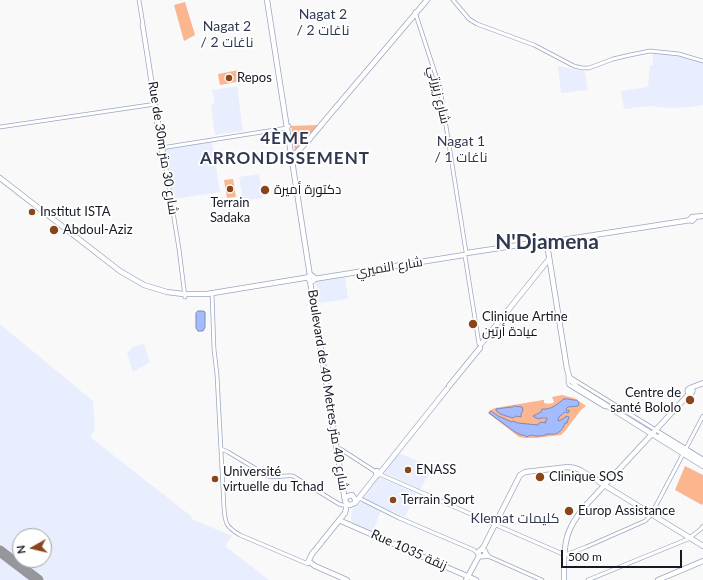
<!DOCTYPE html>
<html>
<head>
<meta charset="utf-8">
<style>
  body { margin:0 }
  #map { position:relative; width:703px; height:580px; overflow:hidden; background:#f9f9f9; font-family:Lato,sans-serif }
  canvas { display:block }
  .north { position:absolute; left:12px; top:528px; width:40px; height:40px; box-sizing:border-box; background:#fff; border:1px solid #a1a3a7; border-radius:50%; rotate:262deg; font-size:11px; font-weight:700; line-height:16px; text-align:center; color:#151923 }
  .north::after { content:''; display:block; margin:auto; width:14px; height:18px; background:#8a461a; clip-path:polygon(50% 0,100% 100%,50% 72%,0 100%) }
  .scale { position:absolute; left:561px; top:550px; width:121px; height:18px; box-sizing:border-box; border:2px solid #151923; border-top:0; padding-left:5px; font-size:12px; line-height:14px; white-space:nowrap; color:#151923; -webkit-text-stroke:3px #fff; paint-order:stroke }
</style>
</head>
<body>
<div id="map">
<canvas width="703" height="580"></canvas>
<div class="north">N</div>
<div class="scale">500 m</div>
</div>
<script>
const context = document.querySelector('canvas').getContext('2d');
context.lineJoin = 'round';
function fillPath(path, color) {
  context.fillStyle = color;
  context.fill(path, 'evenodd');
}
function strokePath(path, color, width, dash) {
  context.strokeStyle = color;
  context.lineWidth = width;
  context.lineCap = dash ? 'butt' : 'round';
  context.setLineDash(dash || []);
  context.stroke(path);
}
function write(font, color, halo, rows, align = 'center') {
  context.font = font + ' Lato,Cairo,sans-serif';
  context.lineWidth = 3.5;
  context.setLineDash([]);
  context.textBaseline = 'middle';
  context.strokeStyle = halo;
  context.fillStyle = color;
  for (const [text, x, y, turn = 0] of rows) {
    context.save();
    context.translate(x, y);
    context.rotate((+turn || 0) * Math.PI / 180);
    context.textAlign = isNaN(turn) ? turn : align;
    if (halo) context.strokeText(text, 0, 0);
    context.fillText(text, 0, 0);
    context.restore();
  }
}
const built = new Path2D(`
  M 652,52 L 683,56 L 703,63 L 703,105 L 690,107 L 671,108 L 648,106 L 624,109 L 621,91 L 648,87 L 650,65 L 653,65 L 653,61 Z
  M 558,66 L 585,72 L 588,90 L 561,93 Z
  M 237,86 L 243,131 L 215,135 L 211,104 L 215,103 L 212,90 Z
  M 212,140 L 220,192 L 174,199 L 166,149 Z
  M 259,174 L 263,198 L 243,201 L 239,177 Z
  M 345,276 L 348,299 L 319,303 L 316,281 Z
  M 0,324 L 93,401 L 95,430 L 90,437 L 191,516 L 192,519 L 232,536 L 225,546 L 269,580 L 0,580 ZM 20,536 L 44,536 L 44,560 L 20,560 Z
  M 144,344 L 150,362 L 133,372 L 127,353 L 133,347 Z
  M 398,453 L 433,467 L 420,489 L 383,472 Z
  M 378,477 L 416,493 L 405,517 L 363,498 Z
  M 364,502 L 367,503 L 381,511 L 372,533 L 355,525 L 351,521 L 351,515 L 353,509 L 357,504 Z`);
const green = new Path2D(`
  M 185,2 L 195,35 L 184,41 L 174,5 Z
  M 239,70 L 241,81 L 220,85 L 218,74 Z
  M 318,125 L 295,151 L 291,126 Z
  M 233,179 L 236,197 L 227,198 L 224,180 Z
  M 562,395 L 574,398 L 586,406 L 581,410 L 565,431 L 561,435 L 535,438 L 525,438 L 519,437 L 488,413 L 489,411 L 495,408 L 543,400 L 544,400 L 544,403 C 547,404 553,404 554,402 L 552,397 Z
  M 685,466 L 703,475 L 703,503 L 702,505 L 675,490 Z`);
const water = new Path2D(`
  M 198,311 L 203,311 L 205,312 L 205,327 L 203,331 L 198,331 L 196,328 L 196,313 Z
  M 564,399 C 569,398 573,401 577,400 L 579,403 L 578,406 L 568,407 L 566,409 L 567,411 L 569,410 L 569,412 L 568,413 L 565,412 L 559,417 L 558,420 L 558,421 L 561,420 L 567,416 L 569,417 L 567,423 L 565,423 C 564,427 560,433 555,434 C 553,434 550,434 548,434 C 545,435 542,436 539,436 C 534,437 532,433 527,437 L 524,435 L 521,435 L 515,432 L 489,413 L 491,411 L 498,416 L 512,422 L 513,421 L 518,423 L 538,425 L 539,423 L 541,422 L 546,423 L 545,421 L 547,420 L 547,418 L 541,418 L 539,419 L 534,417 L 533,416 L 541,412 L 542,409 C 552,410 557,404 564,399 Z
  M 515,406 L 522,407 L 523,410 L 521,414 L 521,417 L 516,416 L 513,418 C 507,416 499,415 496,410 L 496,409 L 511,407 L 512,407 Z`);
const runway = new Path2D(`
  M 0,551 L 38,580`);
const minor = new Path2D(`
  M 139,0 L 179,249 L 185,297
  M 453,0 L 469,19 L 477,24 L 534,45 L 574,66 L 582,68 L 589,68 L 613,59 L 630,55 L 650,51 L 679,54 L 703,61
  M 415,12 L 440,88 L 466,252
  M 142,24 L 152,89
  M 155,113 L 163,162
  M 0,127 L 156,104
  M 161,148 L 287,128 L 289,126
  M 465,256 L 479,344
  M 212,293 L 214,349 L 217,375 L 224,508 C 225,523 226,527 240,535 L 308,564
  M 605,407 L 569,385 L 568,382 L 568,376 L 703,459
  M 221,449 L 228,452 L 268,476 C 277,478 285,475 293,476 L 339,504 L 342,505 L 346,505
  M 337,449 L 340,449 L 342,450 L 376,472
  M 379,474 L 565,555 L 586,547 L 645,521 L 650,516 L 660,498 L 703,416
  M 359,498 L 399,518 L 474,550 L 478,554
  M 485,552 L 490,557
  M 484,556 L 490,557 L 542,580
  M 588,580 L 688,539 L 701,529 L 703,526`);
const major = new Path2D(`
  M 267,0 L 310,276
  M 291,158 L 307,142 L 332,112 L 427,0
  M 0,178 L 120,271 L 144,285 L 167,292 L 183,294 L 207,294 L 304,278 L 309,277 L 311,275 L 314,277 L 314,279 L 313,281 L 310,281 L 309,280 L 309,277
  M 692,217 L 694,219 L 692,221 L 690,219 Z
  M 693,217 L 703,216
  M 547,243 L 545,243 L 546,240 L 548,241 L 549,242 L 691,220
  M 547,244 L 567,369 L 570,379 L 577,387 L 703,466
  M 467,253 L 545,241
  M 314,279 L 464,255
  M 310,281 L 345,501 L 347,504 L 350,505 L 355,503 L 355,499 L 352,495 L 348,496 L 346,498
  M 481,344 L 549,259
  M 449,386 L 480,348
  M 690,388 L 703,383
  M687.5 391a2.5 2.5 0 1 1 5 0a2.5 2.5 0 1 1-5 0Z
  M 660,436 L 703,462
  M 377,471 L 380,473 L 378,475 L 376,473 Z
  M 380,473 L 447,389
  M 355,503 L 377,475
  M 341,521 L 476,580
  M478.5 553a3.5 3.5 0 1 1 7 0a3.5 3.5 0 1 1-7 0Z
  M 481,550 L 484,546 L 520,475 L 525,472 L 568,467 L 575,468 L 580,470 L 703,546
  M 308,562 L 312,554 L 345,513 L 346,509 L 346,502
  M 311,563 L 315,566 L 347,580
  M 466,580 L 479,556
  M 564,580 C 564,563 563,542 571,527 C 575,518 581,511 587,504 L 690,393
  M 658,580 L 703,561`);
const markers = [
  [229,78,4,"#8a461a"],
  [230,189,4,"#8a461a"],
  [265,190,5,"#8a461a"],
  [32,212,4,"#8a461a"],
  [54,230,5,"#8a461a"],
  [473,324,5,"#8a461a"],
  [690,400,5,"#8a461a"],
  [408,470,4,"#8a461a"],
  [540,477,5,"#8a461a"],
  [215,479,4,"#8a461a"],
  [393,500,4,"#8a461a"],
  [569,511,5,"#8a461a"]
];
const poiNames = [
  ["Repos",237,78],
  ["دكتورة أميرة",274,190],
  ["Terrain",230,203,"center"],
  ["Sadaka",230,218,"center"],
  ["Institut ISTA",40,212],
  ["Abdoul-Aziz",63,230],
  ["Clinique Artine",482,317],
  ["عيادة أرتين",482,332],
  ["Centre de",681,393,"right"],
  ["santé Bololo",681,408,"right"],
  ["ENASS",416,470],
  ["Université",223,472],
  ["virtuelle du Tchad",223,487],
  ["Clinique SOS",549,477],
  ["Terrain Sport",401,500],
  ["Europ Assistance",578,511]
];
const streetNames = [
  ["شارع زيزرتي",439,95,77],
  ["Rue de 30m شارع 30 متر",163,148,81],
  ["شارع النميري",389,267,-9],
  ["Boulevard de 40 Metres شارع 40 متر",328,390,81],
  ["Rue 1035 زنقة",409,550,24]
];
const neighbourhoodNames = [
  ["Nagat 2",323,14],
  ["/ ناغات 2",323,30],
  ["Nagat 2",227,26],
  ["/ ناغات 2",227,42],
  ["Nagat 1",461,141],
  ["/ ناغات 1",461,157],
  ["Klemat كليمات",515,518]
];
const districtNames = [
  ["4ÈME",285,139],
  ["ARRONDISSEMENT",285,159]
];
const townNames = [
  ["N'Djamena",547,242]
];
fillPath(built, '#e8eefd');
fillPath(green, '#fbb58f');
fillPath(water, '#a5bbff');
strokePath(water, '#7a8abd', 1);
strokePath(runway, '#95979c', 11);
strokePath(minor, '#9ca6c2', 4.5);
strokePath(major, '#9ca6c2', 6);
strokePath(minor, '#fff', 3);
strokePath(major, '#fff', 4.5);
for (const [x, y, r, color] of markers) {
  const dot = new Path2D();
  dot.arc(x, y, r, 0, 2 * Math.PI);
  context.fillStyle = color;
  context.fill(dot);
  strokePath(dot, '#fff', 1.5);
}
write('13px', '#151923', '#fff', poiNames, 'left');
write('13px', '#151923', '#fff', streetNames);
write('14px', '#313951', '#fff', neighbourhoodNames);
context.letterSpacing = '1px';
write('bold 17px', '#313951', '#fff', districtNames);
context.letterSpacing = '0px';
write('bold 21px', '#313951', '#fff', townNames);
</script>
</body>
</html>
